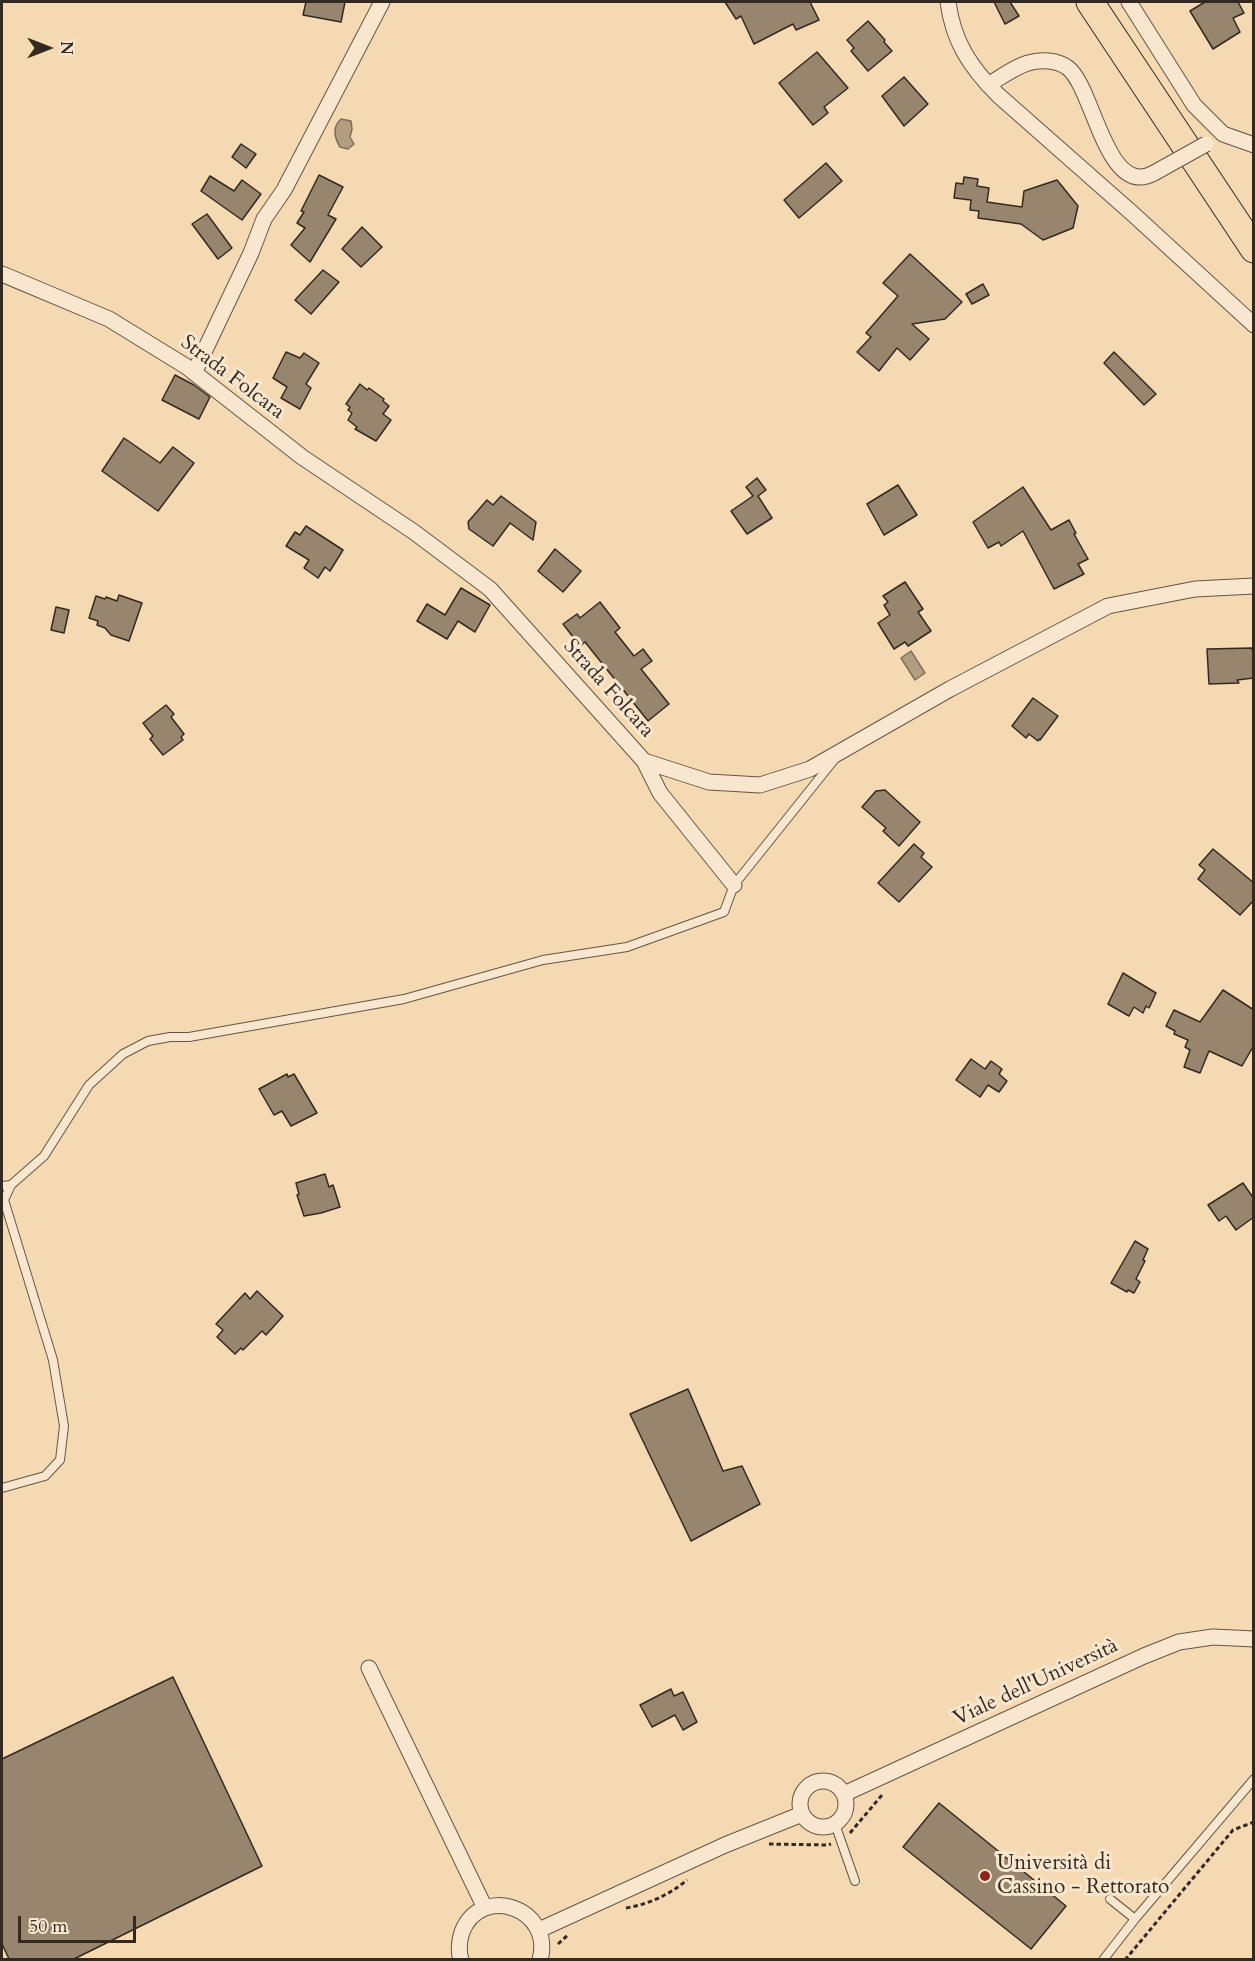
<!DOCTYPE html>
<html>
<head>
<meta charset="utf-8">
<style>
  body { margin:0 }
  #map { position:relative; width:1255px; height:1961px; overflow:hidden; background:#f5d9b3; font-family:Cardo,serif }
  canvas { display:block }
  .frame { position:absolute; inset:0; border:3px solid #332921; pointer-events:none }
  .north { position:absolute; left:18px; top:18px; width:60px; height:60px; -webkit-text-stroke:4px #f8e6ce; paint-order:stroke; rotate:90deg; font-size:16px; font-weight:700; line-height:24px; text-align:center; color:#332921 }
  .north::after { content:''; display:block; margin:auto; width:21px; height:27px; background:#332921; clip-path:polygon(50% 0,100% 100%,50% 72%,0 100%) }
  .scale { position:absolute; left:18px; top:1916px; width:118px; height:27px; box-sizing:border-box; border:3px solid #332921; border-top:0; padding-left:8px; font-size:18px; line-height:21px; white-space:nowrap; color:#332921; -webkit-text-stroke:4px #f8e6ce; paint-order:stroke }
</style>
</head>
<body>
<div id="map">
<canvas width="1255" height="1961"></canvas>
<div class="frame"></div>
<div class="north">N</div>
<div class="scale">50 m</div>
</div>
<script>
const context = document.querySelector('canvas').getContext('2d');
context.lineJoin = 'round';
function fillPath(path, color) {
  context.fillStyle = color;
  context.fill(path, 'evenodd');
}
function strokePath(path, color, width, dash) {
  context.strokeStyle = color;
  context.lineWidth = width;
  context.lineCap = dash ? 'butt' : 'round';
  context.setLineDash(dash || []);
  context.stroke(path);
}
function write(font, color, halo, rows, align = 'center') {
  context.font = font + ' Cardo,serif';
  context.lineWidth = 6;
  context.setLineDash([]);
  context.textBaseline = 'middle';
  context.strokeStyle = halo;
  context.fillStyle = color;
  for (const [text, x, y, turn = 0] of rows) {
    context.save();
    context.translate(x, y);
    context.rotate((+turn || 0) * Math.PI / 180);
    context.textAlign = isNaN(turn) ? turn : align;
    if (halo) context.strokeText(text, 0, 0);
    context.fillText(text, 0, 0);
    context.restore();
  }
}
const water = new Path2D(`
  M 341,119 L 351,121 L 352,129 L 350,137 L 354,144 L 348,149 L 340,147 C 334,137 332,127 341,119 Z
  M 911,651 L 925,673 L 915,680 L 901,658 Z`);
const building = new Path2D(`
  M 306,2 L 345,2 L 341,22 L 303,15 Z
  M 725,2 L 810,2 L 819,20 L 796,30 L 793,24 L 754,44 L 741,16 L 736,19 Z
  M 994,2 L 1010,2 L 1019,16 L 1005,24 Z
  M 1205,2 L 1238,2 L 1244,13 L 1233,18 L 1240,32 L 1213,49 L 1190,11 Z
  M 868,21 L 885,40 L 884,42 L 892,51 L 868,71 L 851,51 L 854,48 L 847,40 Z
  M 817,52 L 848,88 L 824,107 L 828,113 L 813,125 L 779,83 Z
  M 904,77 L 928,104 L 904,126 L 882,96 Z
  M 241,144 L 256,154 L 246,168 L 232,157 Z
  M 826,163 L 842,181 L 799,218 L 784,200 Z
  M 319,175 L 343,187 L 328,215 L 336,219 L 310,262 L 291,245 L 305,228 L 297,223 L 304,212 L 301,211 Z
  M 210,176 L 234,191 L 242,180 L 261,194 L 242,220 L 201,191 Z
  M 964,177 L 978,179 L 977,186 L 989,188 L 987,202 L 1022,207 L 1024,191 L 1057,180 L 1078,206 L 1073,228 L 1043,240 L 1021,224 L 978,218 L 979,211 L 970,210 L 971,200 L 954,198 L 956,183 L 963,184 Z
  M 207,214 L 232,248 L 218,259 L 192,224 Z
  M 362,227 L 382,247 L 361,267 L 342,249 Z
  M 910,254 L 962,302 L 945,319 L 912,324 L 929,339 L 910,360 L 897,348 L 879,371 L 857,352 L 871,337 L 866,333 L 898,296 L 883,283 Z
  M 323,270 L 339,282 L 311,314 L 295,300 Z
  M 983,284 L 989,295 L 972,304 L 966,294 Z
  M 286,352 L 300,358 L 304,353 L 319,363 L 306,384 L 311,388 L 300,409 L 281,398 L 287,387 L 273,378 Z
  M 1114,352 L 1156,394 L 1144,405 L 1104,363 Z
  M 175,375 L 194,385 L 210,397 L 199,419 L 162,400 Z
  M 360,384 L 367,390 L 369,388 L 384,399 L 383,401 L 389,406 L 383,414 L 391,420 L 376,441 L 355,429 L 357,427 L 348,420 L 352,413 L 348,410 L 350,407 L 346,404 Z
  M 124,438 L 160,463 L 173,447 L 194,463 L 158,511 L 102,471 Z
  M 757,478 L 766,490 L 758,496 L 772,518 L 747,534 L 731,511 L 753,496 L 746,487 Z
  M 898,485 L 917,515 L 884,535 L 867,504 Z
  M 1023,487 L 1051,530 L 1069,520 L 1076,533 L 1074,534 L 1088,559 L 1078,564 L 1084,574 L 1054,589 L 1023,531 L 1001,546 L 999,542 L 988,548 L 973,522 Z
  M 501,496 L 536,522 L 533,540 L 510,523 L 493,546 L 469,529 L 468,522 L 487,500 L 493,505 Z
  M 306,526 L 343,550 L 330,571 L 325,567 L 318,578 L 304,568 L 309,560 L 286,546 L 295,532 L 300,535 Z
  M 555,549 L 581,571 L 563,592 L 538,571 Z
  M 905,582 L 923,609 L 918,612 L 931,631 L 908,646 L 905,642 L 894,649 L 878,623 L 890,615 L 884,605 L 888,602 L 883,596 Z
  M 461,588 L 490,605 L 475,632 L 458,621 L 447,639 L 417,621 L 427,604 L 445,615 Z
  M 119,595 L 142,603 L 129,641 L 111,635 L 105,628 L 97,625 L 98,621 L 89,618 L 96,596 L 105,599 L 106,597 L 117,601 Z
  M 600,602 L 620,628 L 615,632 L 634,656 L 643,649 L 652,661 L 641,669 L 669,704 L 648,721 L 585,642 L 580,646 L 563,624 L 577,614 L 580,618 Z
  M 56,607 L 69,610 L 64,633 L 51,630 Z
  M 1252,648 L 1252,650 L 1254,650 L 1254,678 L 1237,680 L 1239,683 L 1209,684 L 1207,649 Z
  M 1033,698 L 1058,716 L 1040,740 L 1039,739 L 1038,741 L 1029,734 L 1026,738 L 1012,726 Z
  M 166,705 L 174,714 L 171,717 L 184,734 L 181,737 L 183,740 L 163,755 L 150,739 L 153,736 L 143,723 Z
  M 885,790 L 920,822 L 899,846 L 883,831 L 886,828 L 862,807 L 876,791 Z
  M 914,844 L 924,853 L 921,857 L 932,867 L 899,902 L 878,883 Z
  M 1213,849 L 1254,883 L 1254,900 L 1240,915 L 1198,879 L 1205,870 L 1199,865 Z
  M 1123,973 L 1156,993 L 1149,1008 L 1146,1006 L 1143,1013 L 1134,1007 L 1129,1016 L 1108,1004 Z
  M 1223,990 L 1254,1010 L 1254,1045 L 1242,1066 L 1209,1051 L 1200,1073 L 1184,1067 L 1190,1050 L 1185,1047 L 1188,1040 L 1174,1034 L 1175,1031 L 1166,1026 L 1174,1010 L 1200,1022 Z
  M 971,1059 L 985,1069 L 991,1061 L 1002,1069 L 999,1074 L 1007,1081 L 999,1092 L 988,1085 L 980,1097 L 956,1080 Z
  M 287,1074 L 288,1077 L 294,1074 L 317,1113 L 291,1126 L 282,1111 L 274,1115 L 259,1089 Z
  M 325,1174 L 329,1187 L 333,1185 L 340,1207 L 321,1213 L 304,1216 L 297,1195 L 299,1194 L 296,1183 Z
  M 1243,1183 L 1254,1199 L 1254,1217 L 1236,1230 L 1226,1216 L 1219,1221 L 1208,1205 Z
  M 1135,1241 L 1148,1249 L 1143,1260 L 1145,1261 L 1136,1279 L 1140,1282 L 1134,1293 L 1128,1290 L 1127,1292 L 1111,1283 Z
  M 257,1291 L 283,1316 L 266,1335 L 262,1331 L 243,1350 L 241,1348 L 235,1354 L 217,1337 L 223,1330 L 216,1324 L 245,1293 L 250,1299 Z
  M 688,1389 L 723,1471 L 742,1466 L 760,1504 L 691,1541 L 630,1414 Z
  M 173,1677 L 262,1866 L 74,1959 L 9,1959 L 2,1944 L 2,1759 Z
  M 671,1689 L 674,1696 L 683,1692 L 697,1722 L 683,1730 L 675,1715 L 652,1727 L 640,1705 Z
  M 939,1803 L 1066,1906 L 1031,1949 L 903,1847 Z`);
const path = new Path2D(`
  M 850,1833 L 882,1795
  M 769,1844 L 828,1845 L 831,1844
  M 626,1908 C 649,1904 669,1895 687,1880
  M 558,1944 L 568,1935
  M 1125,1960 L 1233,1830 L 1254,1822`);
const lane = new Path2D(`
  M 2,1186 L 11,1185 L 44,1156 L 89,1085 L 123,1054 L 148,1041 L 170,1037 L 189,1037 L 404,999 L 543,960 L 627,947 L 724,912 L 734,885 L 834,760
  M 2,1488 L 45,1476 L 60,1460 L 64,1426 L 53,1360 L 4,1200 L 11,1185
  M 835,1824 L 855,1881
  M 1110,1899 L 1135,1919
  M 1103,1960 L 1135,1919 L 1254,1779`);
const street = new Path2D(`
  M 948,2 C 953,41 970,67 998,95 L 1133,214 L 1254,325
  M 1129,2 L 1194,105 L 1223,134 L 1254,145
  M 988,85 C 1000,78 1014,67 1028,63 C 1040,59 1058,60 1068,68 C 1094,88 1106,199 1154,173
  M 2,274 L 109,319 L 187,367 L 302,457 L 414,532 L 490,589 L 644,761 L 709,782 L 760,785 L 810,769 L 950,689 L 1108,606 L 1195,589 L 1254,586
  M 194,373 L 251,253 L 264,219 L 284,190 L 382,2
  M 644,761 L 660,793 L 734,885
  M 369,1668 L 485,1908
  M800 1804a23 23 0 1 1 46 0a23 23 0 1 1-46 0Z
  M 844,1794 L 1144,1656 L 1179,1642 L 1213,1637 L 1254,1639
  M 539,1930 L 725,1845 L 802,1814
  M 461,1960 C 458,1950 459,1941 462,1932 C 481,1883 554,1908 540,1960`);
const highway = new Path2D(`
  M 1090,2 L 1254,249`);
const streetBridge = new Path2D(`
  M 1154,173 L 1206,144`);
const markers = [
  [985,1876,6,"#8f2418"]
];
const streetNames = [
  ["Strada Folcara",232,378,37],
  ["Strada Folcara",608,689,48],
  ["Viale dell'Università",1036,1683,-25]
];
const poiNames = [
  ["Università di",997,1864],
  ["Cassino - Rettorato",997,1888]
];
fillPath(water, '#b39d81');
strokePath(water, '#806f5b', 1.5);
fillPath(building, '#98856d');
strokePath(building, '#332921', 1.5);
strokePath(lane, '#645546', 10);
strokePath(street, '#645546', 17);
strokePath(highway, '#332921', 29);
strokePath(path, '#332921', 3, [4.5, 3]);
strokePath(lane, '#f8e6ce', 8);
strokePath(street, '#f8e6ce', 15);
strokePath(highway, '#f5d9b3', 27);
strokePath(streetBridge, '#645546', 17, []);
strokePath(streetBridge, '#f8e6ce', 15);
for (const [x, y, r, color] of markers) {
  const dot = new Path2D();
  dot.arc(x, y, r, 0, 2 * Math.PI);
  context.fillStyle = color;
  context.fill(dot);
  strokePath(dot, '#f8e6ce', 2);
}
write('21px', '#332921', '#f8e6ce', streetNames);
write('21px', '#332921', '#f8e6ce', poiNames, 'left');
</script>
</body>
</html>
